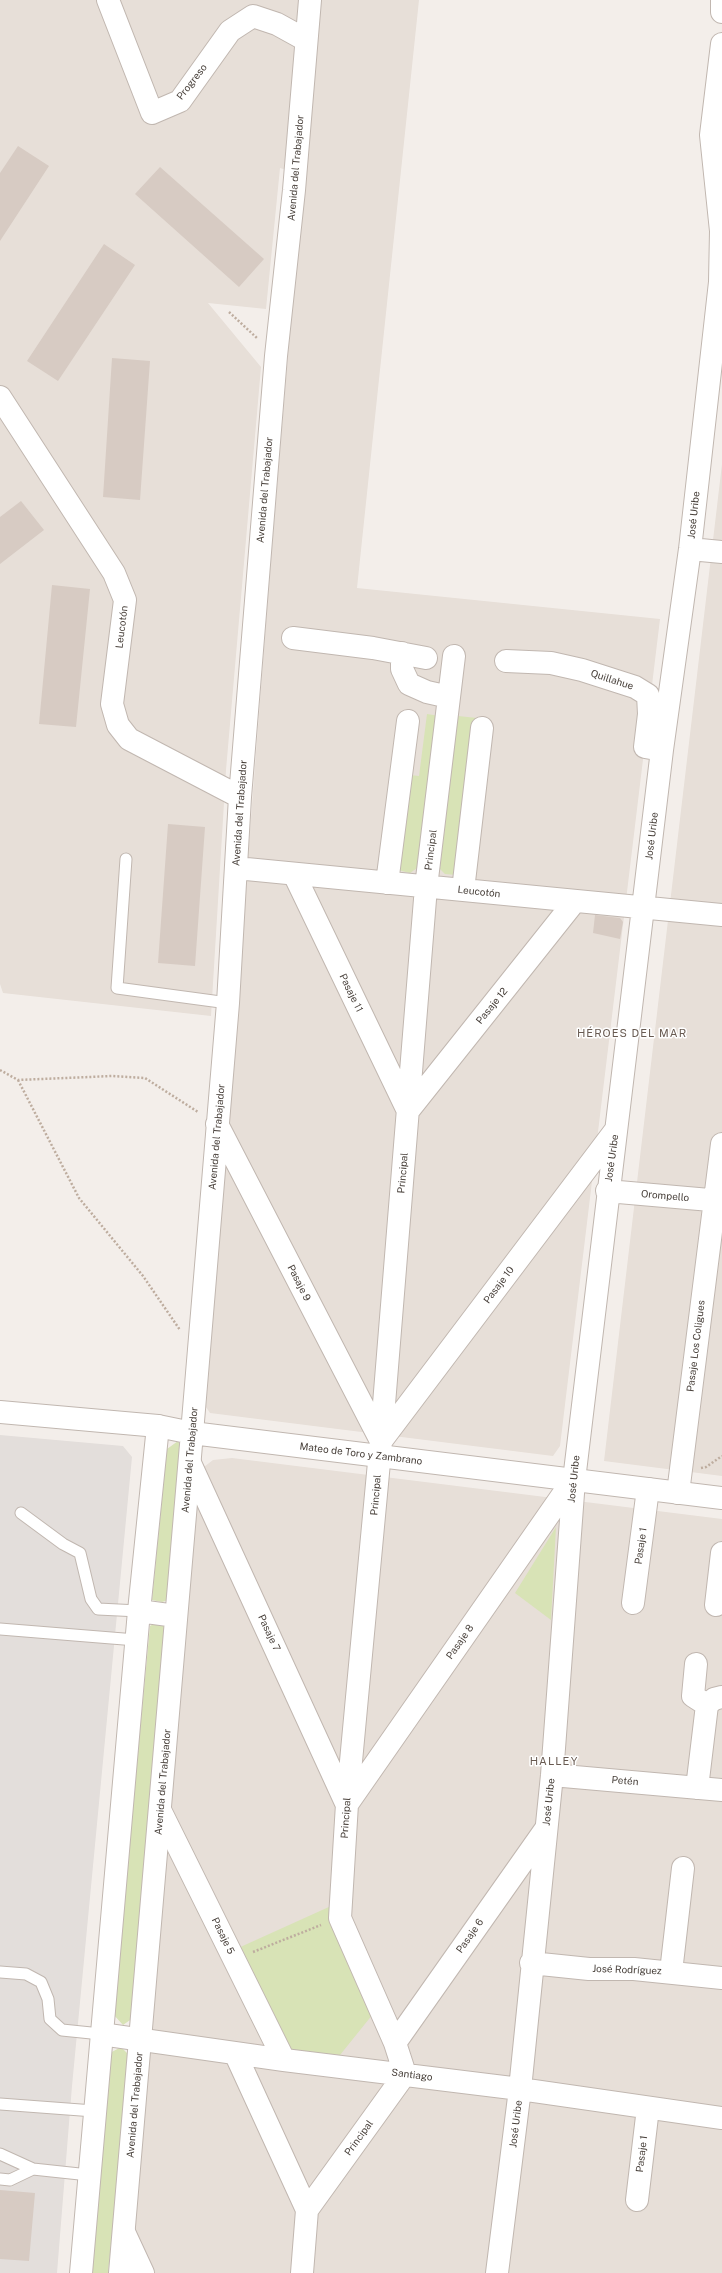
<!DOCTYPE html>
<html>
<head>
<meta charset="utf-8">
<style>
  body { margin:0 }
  canvas { display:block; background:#f3eeea }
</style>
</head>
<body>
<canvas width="722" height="2273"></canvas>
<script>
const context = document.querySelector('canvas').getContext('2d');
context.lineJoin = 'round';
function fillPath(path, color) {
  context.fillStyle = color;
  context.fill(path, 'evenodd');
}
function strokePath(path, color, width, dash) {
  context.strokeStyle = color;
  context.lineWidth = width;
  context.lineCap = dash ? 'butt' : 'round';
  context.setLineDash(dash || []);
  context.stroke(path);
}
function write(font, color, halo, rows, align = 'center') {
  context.font = font + ' "Public Sans",sans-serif';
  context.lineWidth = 3;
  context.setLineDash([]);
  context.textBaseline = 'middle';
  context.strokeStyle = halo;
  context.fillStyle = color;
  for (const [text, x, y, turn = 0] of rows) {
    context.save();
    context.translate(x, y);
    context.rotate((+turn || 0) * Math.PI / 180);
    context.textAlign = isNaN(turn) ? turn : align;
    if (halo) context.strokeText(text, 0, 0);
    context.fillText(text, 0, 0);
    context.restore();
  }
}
const residential = new Path2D(`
  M 0,0 L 419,0 L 357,588 L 660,619 L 560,1446 L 553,1456 L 210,1413 L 206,1407 L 269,583 L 303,175 L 280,168 L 266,309 L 208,303 L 261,367 L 226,770 L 211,1016 L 3,993 L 0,984 Z
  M 722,464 L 722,1476 L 604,1461 Z
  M 232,1458 L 722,1519 L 722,2273 L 127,2273 L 152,2017 L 200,1470 L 213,1460 Z`);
const industrial = new Path2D(`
  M 0,1435 L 123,1446 L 132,1457 L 72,2086 L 57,2273 L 0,2273 Z`);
const green = new Path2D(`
  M 427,714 L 440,716 L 420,866 L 410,873 L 398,870 L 410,775 L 419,776 Z
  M 458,716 L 477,718 L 460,870 L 456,875 L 445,874 L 440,869 Z
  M 178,1441 L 182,1447 L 169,1600 L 162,1602 L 152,1600 L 167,1449 Z
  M 556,1527 L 551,1620 L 515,1593 Z
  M 159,1621 L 168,1628 L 133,2018 L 123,2025 L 113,2014 L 150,1626 Z
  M 331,1906 L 373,2014 L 340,2055 L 287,2050 L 236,1949 Z
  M 121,2047 L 130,2056 L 108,2273 L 89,2273 L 110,2053 Z`);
const building = new Path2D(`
  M 18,146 L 49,166 L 0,241 L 0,173 Z
  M 160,167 L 264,259 L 239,287 L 135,194 Z
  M 104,244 L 135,265 L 58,381 L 27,361 Z
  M 112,358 L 150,361 L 140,500 L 103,497 Z
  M 21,501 L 44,530 L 0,564 L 0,517 Z
  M 52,585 L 90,589 L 76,727 L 39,724 Z
  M 168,824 L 205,827 L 195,966 L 158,963 Z
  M 595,915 L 620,918 L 623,922 L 620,939 L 593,933 Z
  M 0,2190 L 35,2193 L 29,2261 L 0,2259 Z`);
const path = new Path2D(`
  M 229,312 L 258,339
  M 0,1070 L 18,1080 L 112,1076 L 145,1078 L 198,1112
  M 18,1080 L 79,1198 L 143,1276 L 180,1330
  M 701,1468 L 706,1467 L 722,1456
  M 253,1952 L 321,1925`);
const service = new Path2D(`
  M 126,859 L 117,988 L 228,1003
  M 21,1513 L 63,1544 L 80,1553 L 91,1599 L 98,1609 L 139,1611
  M 0,1629 L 136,1640
  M 0,1972 L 26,1974 L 41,1982 L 48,1999 L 50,2019 L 62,2030 L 101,2034
  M 0,2104 L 94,2111
  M 0,2154 L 33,2169 L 89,2175
  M 0,2179 L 10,2180 L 33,2169`);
const minor = new Path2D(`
  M 108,0 L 152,113 L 180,101 L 230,31 L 253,16 L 277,24 L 306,40
  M 722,0 L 722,12
  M 0,397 L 114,573 L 125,600 L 112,704 L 118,725 L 129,739 L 240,797
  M 690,549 L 722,552
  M 293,638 L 373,648 L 426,658
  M 402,653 L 402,669 L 409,684 L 427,692 L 449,697
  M 506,661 L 551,663 L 582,670 L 635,687 L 648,695 L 649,714 L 645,747 L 662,750
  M 236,868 L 722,915
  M 294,874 L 408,1111 L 575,901
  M 387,883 L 408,721
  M 463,890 L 482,728
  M 217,1124 L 381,1441 L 615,1131
  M 607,1191 L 722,1201
  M 0,1412 L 158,1426
  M 192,1433 L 228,1003 L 240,797 L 276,356 L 294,190 L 310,0
  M 190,1463 L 346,1803
  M 678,1493 L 722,1144
  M 633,1603 L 648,1489
  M 716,1605 L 722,1553
  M 696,1664 L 693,1696 L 707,1705
  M 552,1775 L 722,1790
  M 697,1788 L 707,1705 L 714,1699 L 722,1697
  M 348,1803 L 573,1480
  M 161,1812 L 284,2060
  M 531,1963 L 589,1969 L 634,1969 L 722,1978
  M 671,1972 L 683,1868
  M 101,2034 L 284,2060 L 520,2089 L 722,2118
  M 395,2043 L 545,1830
  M 235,2053 L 307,2210 L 302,2273
  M 637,2200 L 648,2108
  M 307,2210 L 405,2074 L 395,2043 L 340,1918 L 347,1804 L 381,1441 L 426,887 L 454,656
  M 124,2232 L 143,2273
  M 497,2273 L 520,2089 L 552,1775 L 574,1480 L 662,750 L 690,549 L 720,282 L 721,231 L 711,135 L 722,44`);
const tertiary = new Path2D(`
  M 139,1611 L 176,1616
  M 81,2273 L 139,1611 L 158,1426 L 192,1433 L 722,1498
  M 120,2273 L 192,1433`);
const streetNames = [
  ["Progreso",192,82,-52],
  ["Avenida del Trabajador",296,168,-85],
  ["Avenida del Trabajador",265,490,-85],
  ["José Uribe",694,515,-84],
  ["Leucotón",122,627,-83],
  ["Quillahue",612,680,18],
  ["Avenida del Trabajador",240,813,-86],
  ["José Uribe",652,836,-83],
  ["Principal",431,850,-83],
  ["Leucotón",479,892,6],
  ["Pasaje 11",351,993,64],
  ["Pasaje 12",492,1006,-51],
  ["Avenida del Trabajador",217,1137,-85],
  ["José Uribe",612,1158,-82],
  ["Principal",403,1173,-85],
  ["Orompello",665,1196,5],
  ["Pasaje 9",299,1283,63],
  ["Pasaje 10",499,1285,-53],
  ["Pasaje Los Coligues",696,1346,-83],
  ["Mateo de Toro y Zambrano",361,1454,7],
  ["Avenida del Trabajador",190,1460,-85],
  ["José Uribe",574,1479,-84],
  ["Principal",376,1495,-85],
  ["Pasaje 1",641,1546,-82],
  ["Pasaje 7",269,1633,65],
  ["Pasaje 8",460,1642,-55],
  ["Petén",625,1781,5],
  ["Avenida del Trabajador",163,1782,-85],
  ["José Uribe",549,1802,-84],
  ["Principal",346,1818,-86],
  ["Pasaje 5",223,1936,64],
  ["Pasaje 6",470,1936,-55],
  ["José Rodríguez",627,1970,2],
  ["Santiago",412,2075,7],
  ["Avenida del Trabajador",135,2105,-85],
  ["José Uribe",516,2124,-83],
  ["Principal",359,2138,-54],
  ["Pasaje 1",642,2154,-83]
];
const neighbourhoodNames = [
  ["HÉROES DEL MAR",632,1034],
  ["HALLEY",554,1762]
];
fillPath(residential, '#e7dfd8');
fillPath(industrial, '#e3dedb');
fillPath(green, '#d8e3b6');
fillPath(building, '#d7cbc3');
strokePath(service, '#c1b7b0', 13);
strokePath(minor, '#c1b7b0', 24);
strokePath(tertiary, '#c1b7b0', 24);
strokePath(path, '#bead9f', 2.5, [2, 2]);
strokePath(service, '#fff', 11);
strokePath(minor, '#fff', 22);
strokePath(tertiary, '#fff', 22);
write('10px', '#463e38', '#fff', streetNames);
context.letterSpacing = '1px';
write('11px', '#685a51', '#fff', neighbourhoodNames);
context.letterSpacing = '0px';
</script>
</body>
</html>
